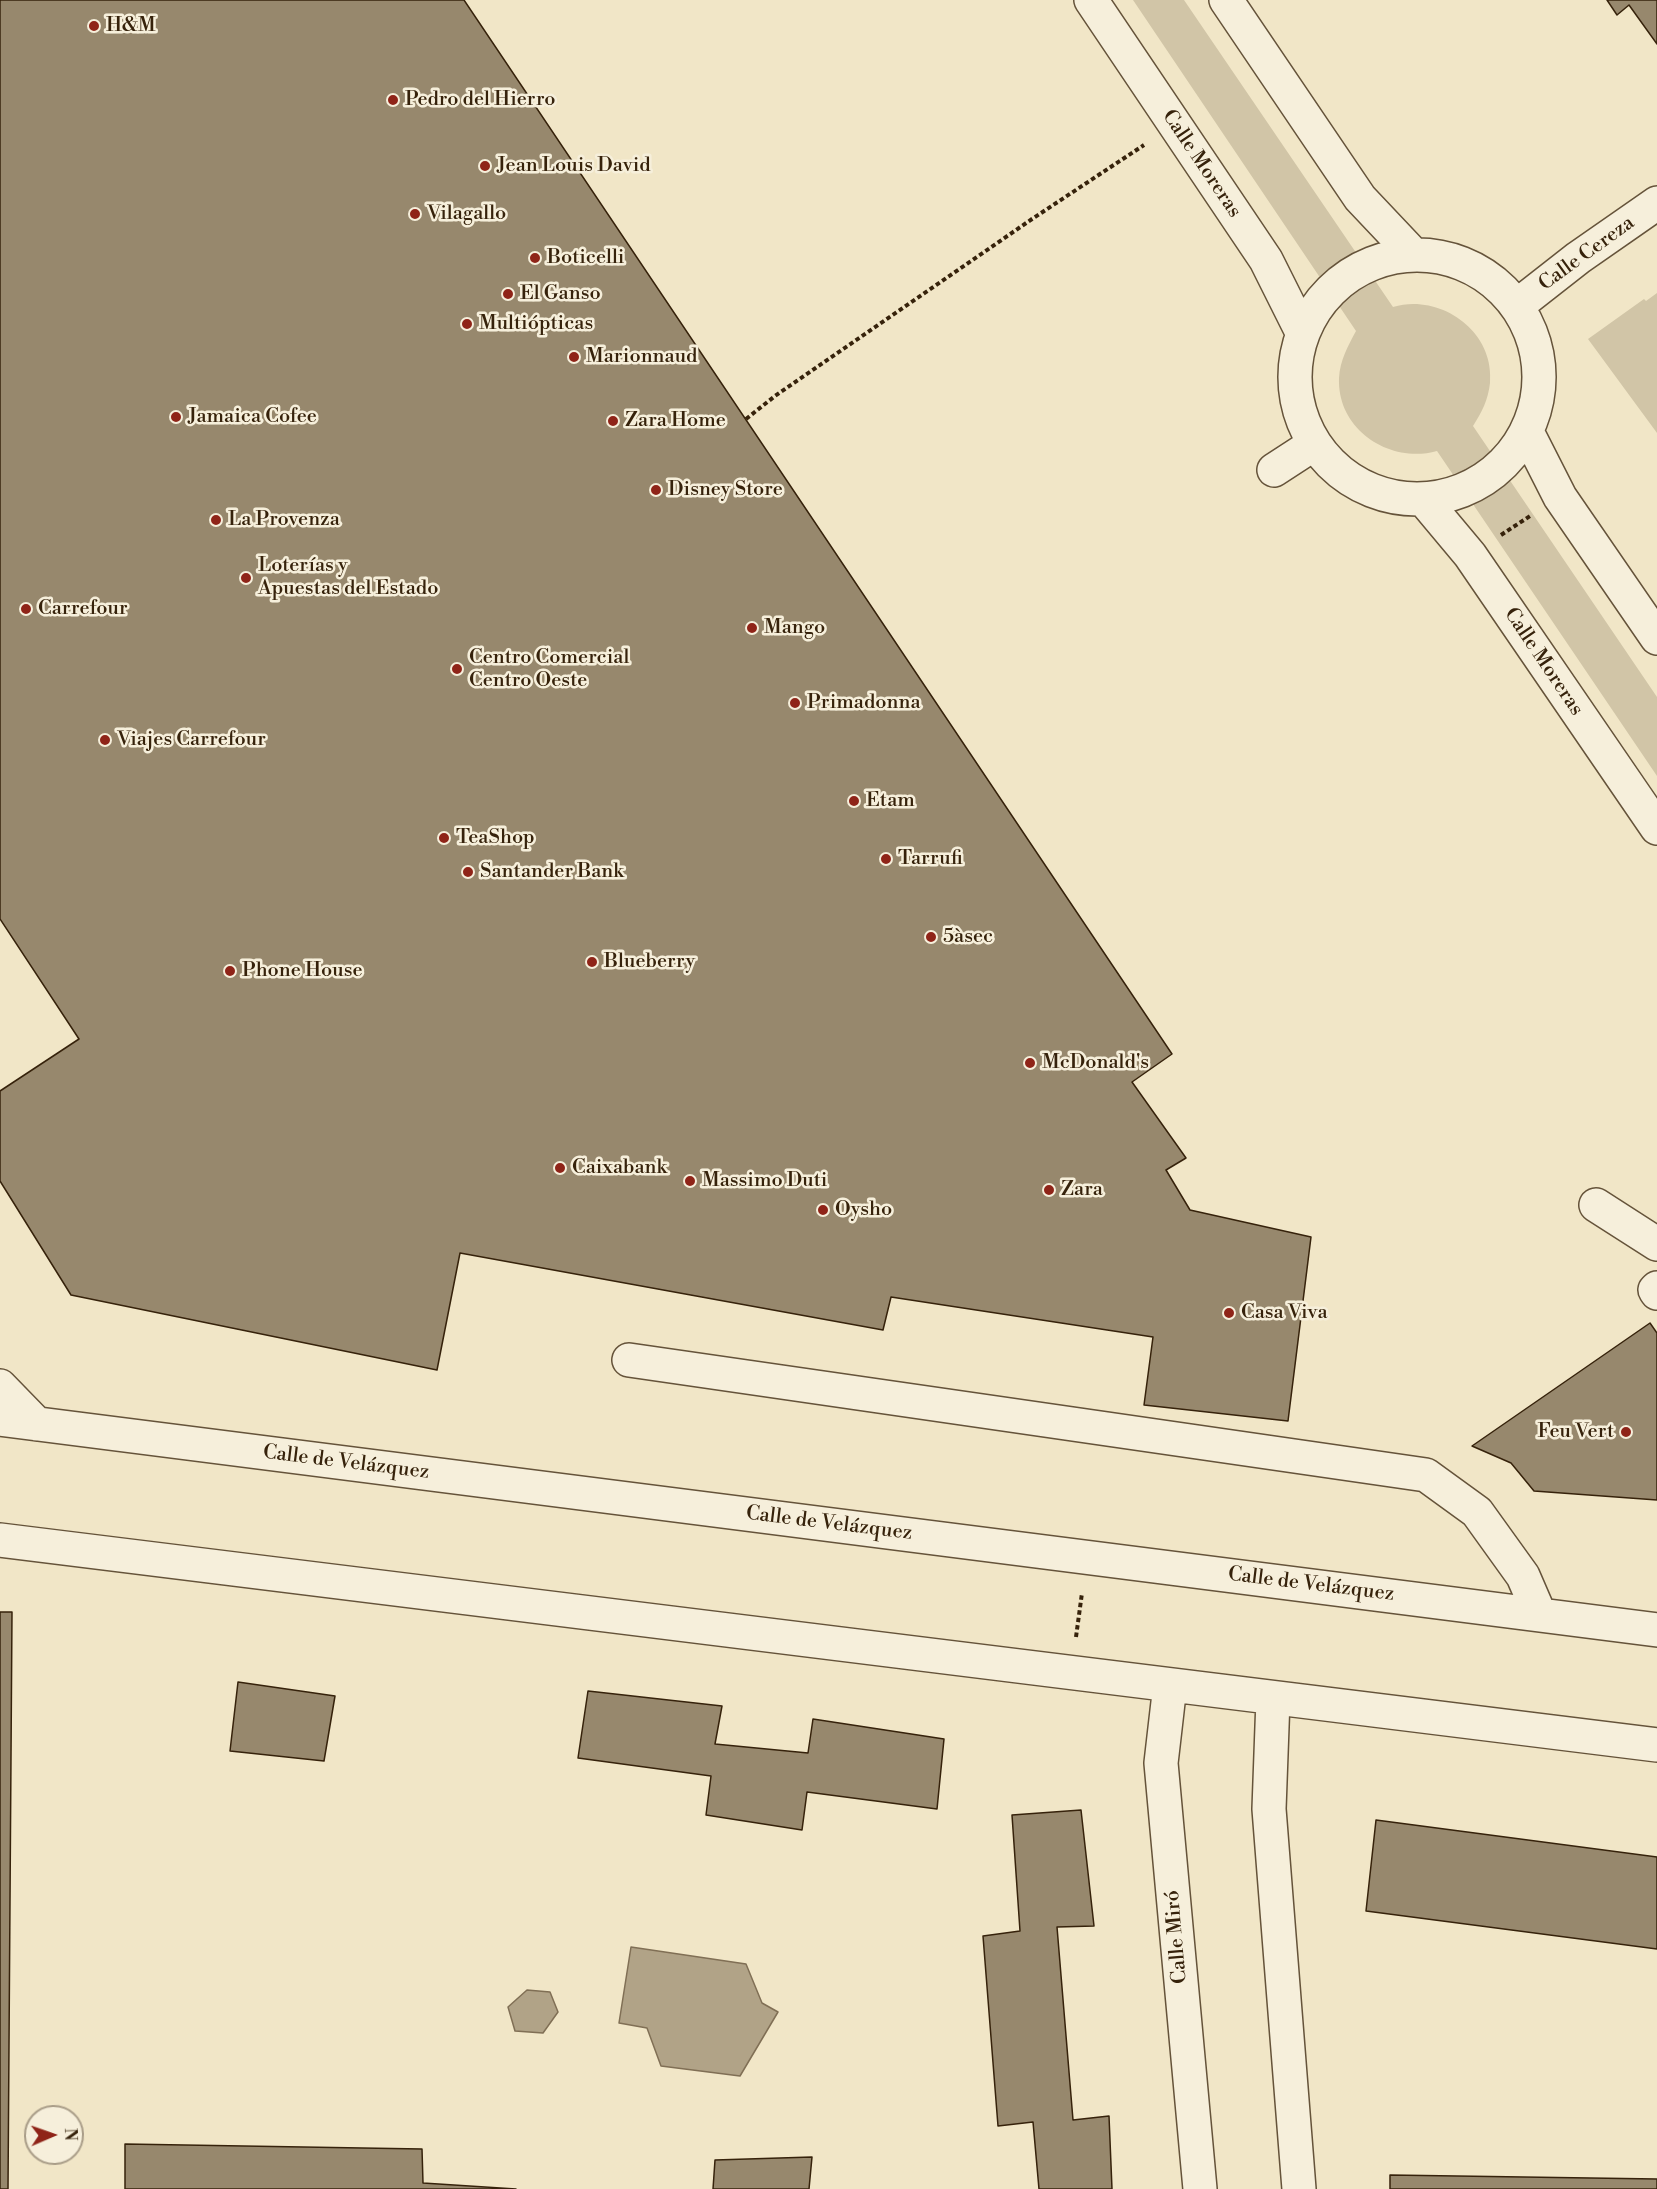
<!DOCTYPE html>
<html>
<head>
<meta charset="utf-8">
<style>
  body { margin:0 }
  #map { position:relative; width:1657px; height:2189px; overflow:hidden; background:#f1e6c7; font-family:"Libre Bodoni",serif }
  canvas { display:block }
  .north { position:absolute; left:24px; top:2105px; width:60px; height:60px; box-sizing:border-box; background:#f6efdb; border:2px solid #a99d88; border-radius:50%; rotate:88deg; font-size:16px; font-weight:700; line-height:24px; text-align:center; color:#36220b }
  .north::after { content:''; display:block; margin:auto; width:21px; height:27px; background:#8f2418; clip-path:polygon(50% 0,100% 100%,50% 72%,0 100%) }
</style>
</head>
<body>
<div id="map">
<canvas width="1657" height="2189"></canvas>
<div class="north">N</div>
</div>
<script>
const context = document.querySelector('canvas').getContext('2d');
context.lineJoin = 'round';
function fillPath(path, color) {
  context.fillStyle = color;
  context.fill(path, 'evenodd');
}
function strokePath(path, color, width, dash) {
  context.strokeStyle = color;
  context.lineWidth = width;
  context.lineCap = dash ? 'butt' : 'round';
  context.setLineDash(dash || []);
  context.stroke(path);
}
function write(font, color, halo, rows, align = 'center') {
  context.font = font + ' "Libre Bodoni",serif';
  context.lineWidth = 5;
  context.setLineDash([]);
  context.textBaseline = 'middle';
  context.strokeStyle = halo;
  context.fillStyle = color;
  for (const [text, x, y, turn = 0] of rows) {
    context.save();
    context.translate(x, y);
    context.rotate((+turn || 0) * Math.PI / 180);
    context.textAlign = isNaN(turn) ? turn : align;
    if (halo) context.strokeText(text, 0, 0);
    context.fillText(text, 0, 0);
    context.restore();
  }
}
const green = new Path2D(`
  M 1133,0 L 1184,0 L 1393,307 C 1440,293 1495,331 1490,383 C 1488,400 1482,412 1473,426 L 1657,697 L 1657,776 L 1437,451 C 1391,464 1337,431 1339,378 C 1340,360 1348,346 1356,331 Z
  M 1657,293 L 1657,433 L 1588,339 L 1644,299 L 1646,301 Z`);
const water = new Path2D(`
  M 631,1947 L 746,1964 L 762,2003 L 778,2012 L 740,2076 L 661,2066 L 647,2028 L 619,2023 Z
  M 527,1990 L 550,1992 L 558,2012 L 543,2033 L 515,2031 L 508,2007 Z`);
const building = new Path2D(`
  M 0,0 L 464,0 L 1172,1054 L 1132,1082 L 1186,1158 L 1166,1170 L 1190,1210 L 1311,1237 L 1288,1421 L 1144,1405 L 1153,1337 L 891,1297 L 883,1330 L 460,1253 L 437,1370 L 71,1295 L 0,1181 L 0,1091 L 79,1039 L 0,919 Z
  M 1607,0 L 1657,0 L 1657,44 L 1629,5 L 1617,15 Z
  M 1650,1323 L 1657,1333 L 1657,1500 L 1534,1491 L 1511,1463 L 1472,1446 Z
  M 0,1612 L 12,1612 L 8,2189 L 0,2189 Z
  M 238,1682 L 335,1696 L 324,1761 L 230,1751 Z
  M 588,1691 L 722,1706 L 715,1744 L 808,1753 L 813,1719 L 944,1739 L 937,1809 L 807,1792 L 802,1830 L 706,1815 L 711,1776 L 578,1758 Z
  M 1081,1810 L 1094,1926 L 1057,1927 L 1073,2120 L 1109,2116 L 1112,2189 L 1039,2189 L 1033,2122 L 998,2126 L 983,1936 L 1020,1931 L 1012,1815 Z
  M 1376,1820 L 1657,1857 L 1657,1949 L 1366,1911 Z
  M 125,2144 L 422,2149 L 423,2183 L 516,2189 L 125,2189 Z
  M 812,2157 L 809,2189 L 713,2189 L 715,2160 Z
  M 1390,2175 L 1657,2179 L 1657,2189 L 1390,2189 Z`);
const path = new Path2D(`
  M 746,419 L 775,396 L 1032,219 L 1144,145
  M 1501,535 L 1530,516
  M 1076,1637 L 1082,1593`);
const minor = new Path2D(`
  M 1091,0 L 1266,260 L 1302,332
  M 1226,0 L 1360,198 L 1412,253
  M1295 377a122 122 0 1 1 244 0a122 122 0 1 1-244 0Z
  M 1518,305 L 1578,258 L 1657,203
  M 1527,432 L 1560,497 L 1657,638
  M 1274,470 L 1314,444
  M 1424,500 L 1470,555 L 1657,828
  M 1596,1205 L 1657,1244
  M 1657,1288 L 1655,1290 L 1657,1293
  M 629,1360 L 1426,1475 L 1477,1512 L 1523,1576 L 1539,1613
  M 0,1386 L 37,1424
  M 0,1419 L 1657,1630
  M 0,1540 L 1657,1745
  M 1170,1685 L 1161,1763 L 1200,2189
  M 1273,1699 L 1269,1809 L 1299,2189`);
const markers = [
  [94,26,6,"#8f2418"],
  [393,100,6,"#8f2418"],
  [485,166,6,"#8f2418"],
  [415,214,6,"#8f2418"],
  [535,258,6,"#8f2418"],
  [508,294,6,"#8f2418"],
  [467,324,6,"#8f2418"],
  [574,357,6,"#8f2418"],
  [176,417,6,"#8f2418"],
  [613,421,6,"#8f2418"],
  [656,490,6,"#8f2418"],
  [216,520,6,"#8f2418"],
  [246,578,6,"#8f2418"],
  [26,609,6,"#8f2418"],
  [752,628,6,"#8f2418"],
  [457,669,6,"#8f2418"],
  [795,703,6,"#8f2418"],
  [105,740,6,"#8f2418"],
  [854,801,6,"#8f2418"],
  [444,838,6,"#8f2418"],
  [886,859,6,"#8f2418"],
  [468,872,6,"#8f2418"],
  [931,937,6,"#8f2418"],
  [592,962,6,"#8f2418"],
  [230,971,6,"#8f2418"],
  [1030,1063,6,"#8f2418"],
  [560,1168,6,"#8f2418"],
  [690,1181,6,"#8f2418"],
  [1049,1190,6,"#8f2418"],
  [823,1210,6,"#8f2418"],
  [1229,1313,6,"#8f2418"],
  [1626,1432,6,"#8f2418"]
];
const poiNames = [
  ["H&M",106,26],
  ["Pedro del Hierro",405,100],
  ["Jean Louis David",497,166],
  ["Vilagallo",427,214],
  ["Boticelli",547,258],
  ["El Ganso",520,294],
  ["Multiópticas",479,324],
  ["Marionnaud",586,357],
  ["Jamaica Cofee",188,417],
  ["Zara Home",625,421],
  ["Disney Store",668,490],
  ["La Provenza",228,520],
  ["Loterías y",258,566],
  ["Apuestas del Estado",258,589],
  ["Carrefour",38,609],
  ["Mango",764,628],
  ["Centro Comercial",469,658],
  ["Centro Oeste",469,681],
  ["Primadonna",807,703],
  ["Viajes Carrefour",117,740],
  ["Etam",866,801],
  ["TeaShop",456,838],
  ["Tarrufi",898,859],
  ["Santander Bank",480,872],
  ["5àsec",943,937],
  ["Blueberry",604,962],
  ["Phone House",242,971],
  ["McDonald's",1042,1063],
  ["Caixabank",572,1168],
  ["Massimo Duti",702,1181],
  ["Zara",1061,1190],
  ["Oysho",835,1210],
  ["Casa Viva",1241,1313],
  ["Feu Vert",1614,1432,"right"]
];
const streetNames = [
  ["Calle Moreras",1201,164,56],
  ["Calle Cereza",1587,254,-36],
  ["Calle Moreras",1543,662,56],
  ["Calle de Velázquez",346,1463,7],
  ["Calle de Velázquez",829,1524,7],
  ["Calle de Velázquez",1311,1585,7],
  ["Calle Miró",1177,1937,-95]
];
fillPath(green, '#d1c5a7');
fillPath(water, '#b1a387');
strokePath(water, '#806f55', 1.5);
fillPath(building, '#97886d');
strokePath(building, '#36220b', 1.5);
strokePath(minor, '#65533a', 36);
strokePath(path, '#36220b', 4, [4.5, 3]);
strokePath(minor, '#f6efdb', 33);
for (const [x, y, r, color] of markers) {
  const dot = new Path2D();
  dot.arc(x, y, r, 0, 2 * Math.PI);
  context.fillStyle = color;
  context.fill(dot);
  strokePath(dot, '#f6efdb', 2);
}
write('20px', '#36220b', '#f6efdb', poiNames, 'left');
write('20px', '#36220b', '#f6efdb', streetNames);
</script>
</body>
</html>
